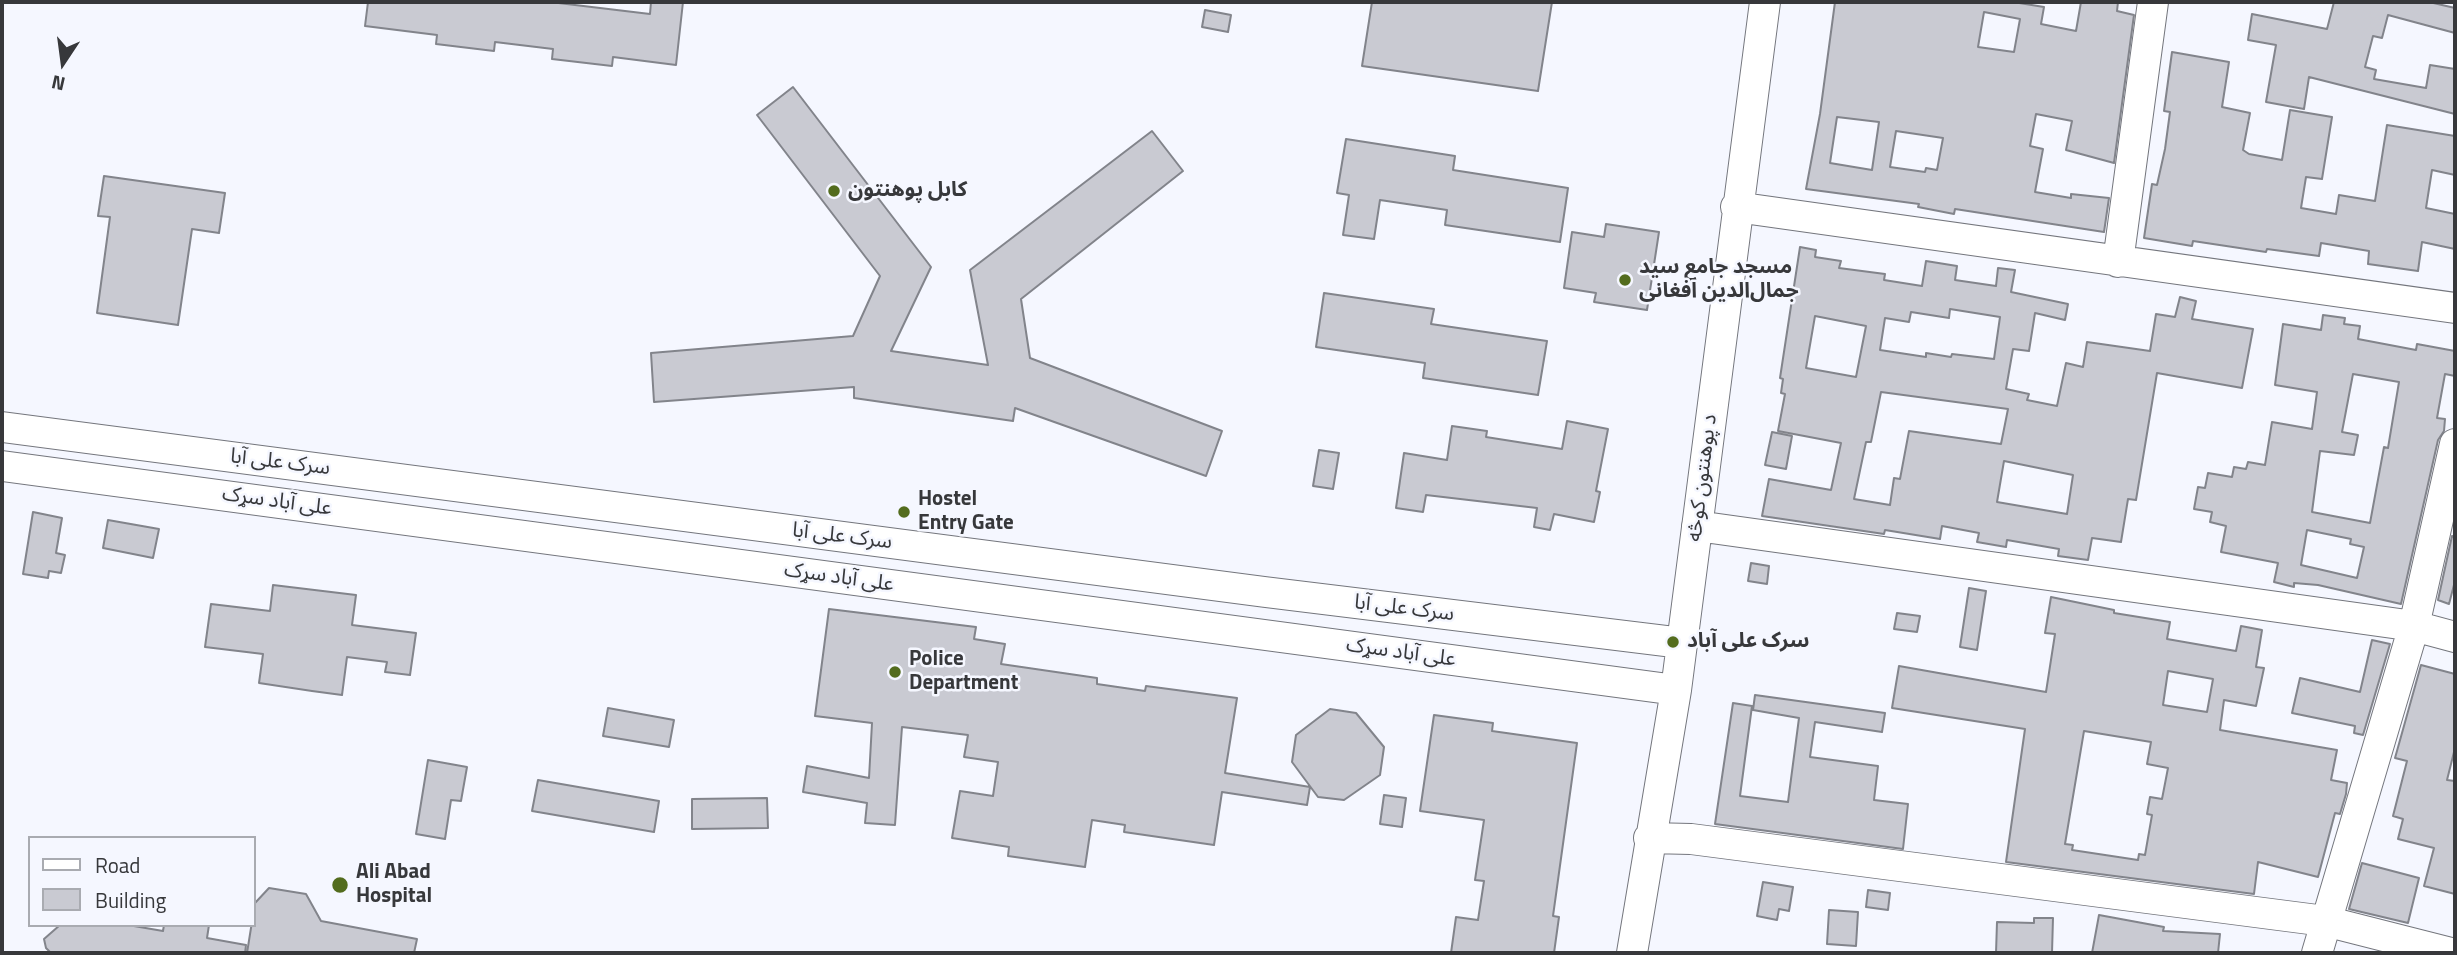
<!DOCTYPE html>
<html>
<head>
<meta charset="utf-8">
<style>
  body { margin:0 }
  #map { position:relative; width:2457px; height:955px; overflow:hidden; background:#f5f7ff; font-family:"Titillium Web",sans-serif }
  canvas { display:block }
  .frame { position:absolute; inset:0; border:4px solid #37383b; pointer-events:none }
  .legend { position:absolute; left:28px; top:836px; width:228px; height:91px; box-sizing:border-box; background:#f5f7ff; border:2px solid #a9abb1; margin:0; padding:9px 12px; list-style:none; font-size:21px; color:#37383b }
  .legend li { display:flex; align-items:center; gap:14px; height:35px }
  .legend b { width:35px; border:2px solid #a9abb1 }
  .north { position:absolute; left:28px; top:28px; width:70px; height:70px; -webkit-text-stroke:5px #f5f7ff; paint-order:stroke; rotate:193deg; font-size:19px; font-weight:700; line-height:28px; text-align:center; color:#37383b }
  .north::after { content:''; display:block; margin:auto; width:24px; height:32px; background:#37383b; clip-path:polygon(50% 0,100% 100%,50% 72%,0 100%) }
</style>
</head>
<body>
<div id="map">
<canvas width="2457" height="955"></canvas>
<div class="frame"></div>
<ul class="legend">
<li><b style="height:9px;background:#fff"></b>Road</li>
<li><b style="height:19px;background:#c9cad2"></b>Building</li>
</ul>
<div class="north">N</div>
</div>
<script>
const context = document.querySelector('canvas').getContext('2d');
context.lineJoin = 'round';
function fillPath(path, color) {
  context.fillStyle = color;
  context.fill(path, 'evenodd');
}
function strokePath(path, color, width, dash) {
  context.strokeStyle = color;
  context.lineWidth = width;
  context.lineCap = dash ? 'butt' : 'round';
  context.setLineDash(dash || []);
  context.stroke(path);
}
function write(font, color, halo, rows, align = 'center') {
  context.font = font + ' "Titillium Web","Noto Sans Arabic",sans-serif';
  context.lineWidth = 5;
  context.setLineDash([]);
  context.textBaseline = 'middle';
  context.strokeStyle = halo;
  context.fillStyle = color;
  for (const [text, x, y, turn = 0] of rows) {
    context.save();
    context.translate(x, y);
    context.rotate((+turn || 0) * Math.PI / 180);
    context.textAlign = isNaN(turn) ? turn : align;
    if (halo) context.strokeText(text, 0, 0);
    context.fillText(text, 0, 0);
    context.restore();
  }
}
const building = new Path2D(`
  M 368,2 L 550,2 L 650,14 L 651,2 L 683,2 L 676,65 L 613,57 L 612,66 L 552,59 L 553,49 L 495,42 L 494,51 L 436,44 L 437,35 L 365,26 Z
  M 1372,2 L 1552,2 L 1538,91 L 1362,66 Z
  M 1835,2 L 2013,2 L 2044,7 L 2041,24 L 2076,31 L 2081,2 L 2118,2 L 2117,11 L 2134,15 L 2114,163 L 2066,150 L 2072,121 L 2036,114 L 2030,146 L 2043,149 L 2035,192 L 2071,198 L 2071,194 L 2109,198 L 2104,232 L 1955,209 L 1954,214 L 1918,207 L 1919,204 L 1806,189 L 1820,114 ZM 1984,12 L 2020,19 L 2014,52 L 1978,47 ZM 1837,117 L 1879,122 L 1872,170 L 1830,163 ZM 1896,131 L 1943,138 L 1937,170 L 1926,168 L 1925,172 L 1890,167 Z
  M 2334,2 L 2429,2 L 2455,8 L 2455,33 L 2388,15 L 2382,38 L 2373,36 L 2365,67 L 2376,70 L 2374,79 L 2426,88 L 2430,65 L 2455,69 L 2455,114 L 2309,77 L 2304,109 L 2266,102 L 2276,45 L 2248,40 L 2252,14 L 2327,29 Z
  M 1205,10 L 1231,15 L 1228,32 L 1202,27 Z
  M 2172,52 L 2229,62 L 2222,107 L 2250,113 L 2243,150 L 2249,154 L 2282,160 L 2290,110 L 2332,117 L 2322,179 L 2306,177 L 2301,208 L 2336,214 L 2339,195 L 2375,201 L 2387,125 L 2455,136 L 2455,175 L 2432,170 L 2426,208 L 2455,214 L 2455,249 L 2422,242 L 2418,271 L 2368,264 L 2369,251 L 2321,243 L 2319,256 L 2267,249 L 2266,252 L 2193,241 L 2192,246 L 2144,238 L 2152,184 L 2157,185 L 2165,149 L 2170,112 L 2164,111 Z
  M 793,87 L 931,267 L 891,351 L 988,365 L 970,270 L 1152,131 L 1183,171 L 1021,299 L 1030,358 L 1222,431 L 1206,476 L 1015,408 L 1013,421 L 854,398 L 854,387 L 654,402 L 651,353 L 853,336 L 880,276 L 757,115 Z
  M 1346,139 L 1455,156 L 1453,170 L 1568,188 L 1560,242 L 1445,225 L 1447,210 L 1380,200 L 1374,239 L 1343,235 L 1349,195 L 1337,193 Z
  M 104,176 L 225,193 L 219,233 L 192,229 L 178,325 L 97,313 L 110,217 L 98,216 Z
  M 1606,224 L 1659,232 L 1647,310 L 1594,302 L 1596,293 L 1564,288 L 1572,232 L 1604,237 Z
  M 1800,247 L 1816,250 L 1815,257 L 1841,261 L 1839,268 L 1885,274 L 1884,280 L 1922,286 L 1926,261 L 1957,266 L 1955,280 L 1996,286 L 1998,268 L 2015,270 L 2011,292 L 2068,304 L 2065,320 L 2035,313 L 2029,351 L 2013,349 L 2006,389 L 2029,394 L 2027,400 L 2057,406 L 2066,363 L 2083,367 L 2087,342 L 2150,351 L 2156,314 L 2175,317 L 2180,297 L 2196,301 L 2192,319 L 2253,329 L 2242,388 L 2157,373 L 2136,500 L 2128,499 L 2121,542 L 2092,538 L 2088,560 L 2058,556 L 2059,549 L 2007,540 L 2006,547 L 1977,542 L 1979,533 L 1942,526 L 1940,539 L 1885,530 L 1884,534 L 1762,516 L 1769,479 L 1831,490 L 1841,443 L 1778,431 L 1785,394 L 1781,393 L 1783,379 L 1780,378 ZM 1950,309 L 2000,317 L 1994,359 L 1952,354 L 1951,357 L 1926,353 L 1926,357 L 1880,350 L 1885,318 L 1909,322 L 1911,312 L 1949,318 ZM 1815,316 L 1866,326 L 1856,377 L 1806,368 ZM 1881,392 L 2008,409 L 2001,444 L 1909,431 L 1900,479 L 1894,478 L 1890,505 L 1854,499 L 1866,442 L 1871,442 ZM 2004,461 L 2073,475 L 2067,514 L 1997,502 Z
  M 1324,293 L 1434,309 L 1431,324 L 1547,341 L 1538,395 L 1423,378 L 1425,363 L 1316,347 Z
  M 2323,315 L 2345,318 L 2344,324 L 2360,326 L 2358,339 L 2416,350 L 2417,344 L 2455,351 L 2455,376 L 2445,374 L 2437,418 L 2445,419 L 2444,431 L 2438,440 L 2401,604 L 2318,585 L 2294,583 L 2294,587 L 2274,582 L 2278,563 L 2221,552 L 2226,526 L 2210,522 L 2212,512 L 2194,509 L 2198,487 L 2205,488 L 2208,473 L 2232,477 L 2234,467 L 2246,469 L 2248,462 L 2265,465 L 2272,422 L 2312,429 L 2317,392 L 2275,385 L 2283,324 L 2321,330 ZM 2353,374 L 2399,382 L 2388,448 L 2384,447 L 2370,523 L 2312,512 L 2320,451 L 2354,455 L 2358,435 L 2342,432 ZM 2307,530 L 2351,539 L 2350,544 L 2364,547 L 2357,578 L 2301,565 Z
  M 1567,421 L 1608,429 L 1596,491 L 1600,492 L 1594,522 L 1554,514 L 1550,530 L 1534,527 L 1537,508 L 1426,495 L 1423,512 L 1396,508 L 1404,453 L 1447,460 L 1452,426 L 1487,431 L 1486,437 L 1562,449 Z
  M 1772,432 L 1792,436 L 1786,469 L 1765,465 Z
  M 1319,450 L 1339,453 L 1333,489 L 1313,486 Z
  M 33,512 L 62,518 L 56,553 L 65,555 L 61,573 L 49,571 L 48,578 L 23,574 Z
  M 108,520 L 159,529 L 153,558 L 103,548 Z
  M 2452,536 L 2455,537 L 2455,581 L 2449,604 L 2438,600 Z
  M 1751,563 L 1769,566 L 1767,584 L 1748,581 Z
  M 273,585 L 356,595 L 352,625 L 416,633 L 410,675 L 385,672 L 387,662 L 347,657 L 342,695 L 312,691 L 259,683 L 263,654 L 205,647 L 211,604 L 270,611 Z
  M 1969,588 L 1986,591 L 1977,650 L 1960,647 Z
  M 2051,597 L 2114,610 L 2114,613 L 2170,622 L 2167,639 L 2236,651 L 2241,626 L 2262,630 L 2256,667 L 2264,668 L 2256,706 L 2224,700 L 2220,730 L 2337,750 L 2331,780 L 2347,783 L 2346,794 L 2340,814 L 2335,813 L 2318,877 L 2258,862 L 2254,894 L 2006,862 L 2025,729 L 1892,708 L 1899,666 L 2046,692 L 2055,634 L 2045,633 ZM 2168,671 L 2213,679 L 2207,712 L 2163,705 ZM 2084,731 L 2151,742 L 2147,764 L 2168,768 L 2162,799 L 2150,797 L 2147,814 L 2152,815 L 2145,855 L 2139,854 L 2138,860 L 2072,850 L 2073,845 L 2065,844 Z
  M 829,609 L 976,627 L 974,639 L 1005,644 L 1001,664 L 1097,678 L 1097,684 L 1145,691 L 1146,686 L 1237,698 L 1225,773 L 1310,787 L 1307,805 L 1222,792 L 1214,845 L 1124,832 L 1125,825 L 1092,820 L 1085,867 L 1008,856 L 1009,847 L 952,838 L 960,791 L 993,796 L 998,762 L 964,757 L 968,735 L 902,727 L 895,825 L 865,823 L 867,803 L 803,792 L 807,766 L 869,778 L 872,723 L 815,716 Z
  M 1897,613 L 1920,616 L 1917,632 L 1894,629 Z
  M 2372,640 L 2390,644 L 2363,735 L 2354,733 L 2355,726 L 2292,713 L 2300,678 L 2360,692 Z
  M 2421,665 L 2455,674 L 2455,748 L 2447,780 L 2455,781 L 2455,894 L 2424,886 L 2434,848 L 2398,839 L 2403,819 L 2393,816 L 2407,761 L 2395,758 Z
  M 1755,695 L 1885,713 L 1882,732 L 1815,722 L 1810,757 L 1878,766 L 1874,800 L 1908,804 L 1903,849 L 1715,824 L 1733,703 L 1752,706 L 1740,796 L 1788,802 L 1799,718 L 1753,710 Z
  M 608,708 L 674,720 L 669,747 L 603,736 Z
  M 1330,709 L 1356,713 L 1384,747 L 1380,775 L 1344,800 L 1318,797 L 1292,762 L 1296,735 Z
  M 1434,715 L 1493,723 L 1492,731 L 1577,743 L 1553,916 L 1559,917 L 1554,953 L 1451,953 L 1456,917 L 1478,920 L 1484,881 L 1475,880 L 1484,820 L 1420,811 Z
  M 428,760 L 467,767 L 461,801 L 451,800 L 445,839 L 416,834 Z
  M 538,780 L 659,801 L 654,832 L 532,811 Z
  M 1384,795 L 1406,798 L 1402,827 L 1380,824 Z
  M 767,798 L 768,828 L 692,829 L 692,799 Z
  M 2362,863 L 2419,878 L 2408,923 L 2349,909 Z
  M 1763,882 L 1793,887 L 1789,911 L 1779,909 L 1777,920 L 1757,916 Z
  M 269,888 L 306,894 L 321,921 L 417,939 L 414,953 L 247,953 L 255,903 Z
  M 1868,890 L 1890,893 L 1888,910 L 1866,907 Z
  M 1829,910 L 1858,912 L 1856,946 L 1827,944 Z
  M 2099,915 L 2164,927 L 2163,931 L 2220,934 L 2218,953 L 2092,953 Z
  M 2034,918 L 2053,918 L 2052,953 L 1996,953 L 1997,922 L 2034,923 Z
  M 60,925 L 128,925 L 163,931 L 164,925 L 209,925 L 207,938 L 246,945 L 245,953 L 51,953 L 46,948 L 44,939 Z`);
const minor = new Path2D(`
  M 1736,207 L 2455,308
  M 2118,262 L 2153,2
  M 2,427 L 1265,592 L 1682,643
  M 2,466 L 1676,690
  M 1697,526 L 2414,626 L 2455,637
  M 1649,838 L 1691,839 L 2325,921 L 2451,953
  M 1632,953 L 1676,690 L 1765,2
  M 2317,953 L 2414,626 L 2455,444`);
const markers = [
  [834,191,7,"#536c1e"],
  [1625,280,7,"#536c1e"],
  [904,512,7,"#536c1e"],
  [1673,642,7,"#536c1e"],
  [895,672,7,"#536c1e"],
  [340,885,9,"#536c1e"]
];
const poiNames = [
  ["کابل پوهنتون",848,191],
  ["مسجد جامع سید",1639,268],
  ["جمال‌الدین افغانی",1639,292],
  ["Hostel",918,500],
  ["Entry Gate",918,524],
  ["سرک علی آباد",1687,642],
  ["Police",909,660],
  ["Department",909,684],
  ["Ali Abad",356,873],
  ["Hospital",356,897]
];
const streetNames = [
  ["سرک علی آبا",280,463,7],
  ["د پوهنتون کوڅه",1703,478,-83],
  ["علی آباد سړک",277,502,8],
  ["سرک علی آبا",842,537,7],
  ["علی آباد سړک",839,578,8],
  ["سرک علی آبا",1404,609,7],
  ["علی آباد سړک",1401,653,8]
];
fillPath(building, '#c9cad2');
strokePath(building, '#82848b', 2);
strokePath(minor, '#74767d', 32);
strokePath(minor, '#fff', 30);
for (const [x, y, r, color] of markers) {
  const dot = new Path2D();
  dot.arc(x, y, r, 0, 2 * Math.PI);
  context.fillStyle = color;
  context.fill(dot);
  strokePath(dot, '#f5f7ff', 2.5);
}
write('bold 21px', '#37383b', '#f5f7ff', poiNames, 'left');
write('21px', '#37383b', '#f5f7ff', streetNames);
</script>
</body>
</html>
